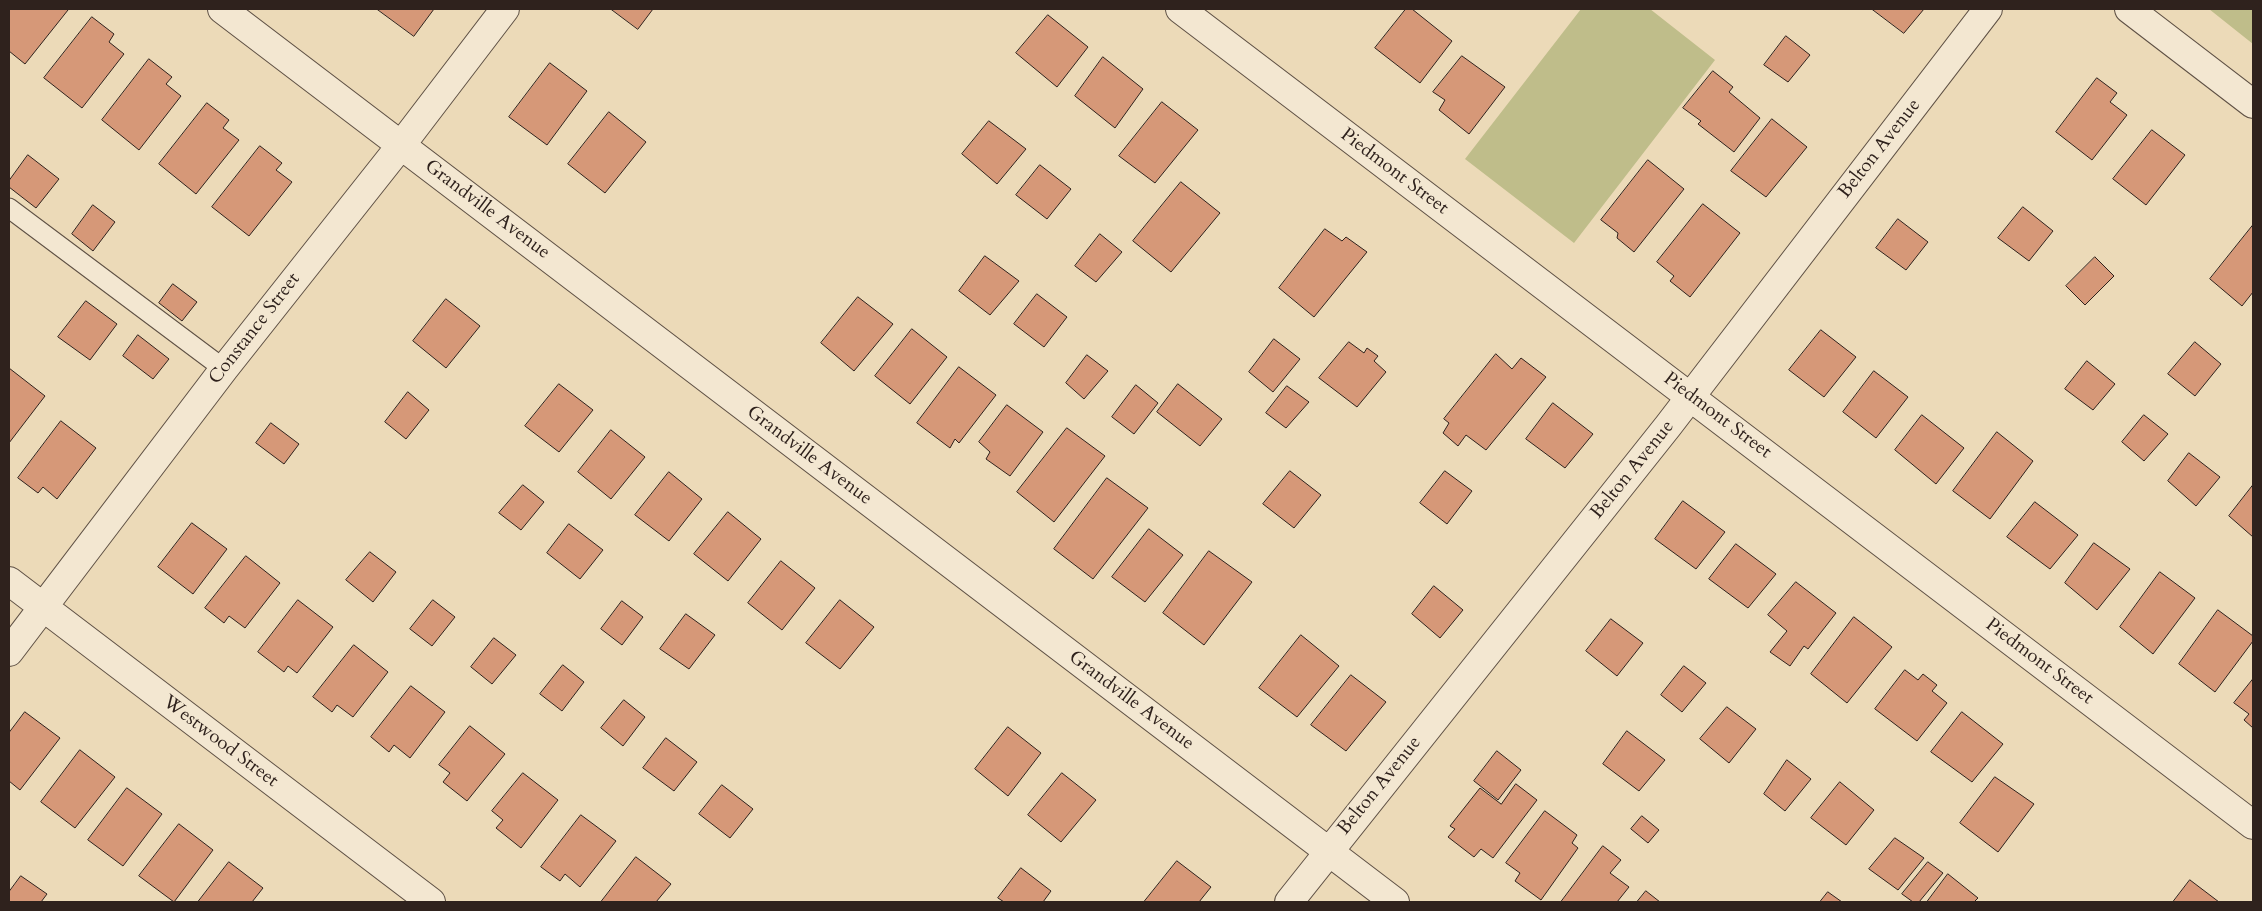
<!DOCTYPE html>
<html>
<head>
<meta charset="utf-8">
<style>
  body { margin:0 }
  #map { position:relative; width:2262px; height:911px; overflow:hidden; background:#ecdab8; font-family:Cardo,serif }
  canvas { display:block }
  .frame { position:absolute; inset:0; border:10px solid #2f221d; pointer-events:none }
</style>
</head>
<body>
<div id="map">
<canvas width="2262" height="911"></canvas>
<div class="frame"></div>
</div>
<script>
const context = document.querySelector('canvas').getContext('2d');
context.lineJoin = 'round';
function fillPath(path, color) {
  context.fillStyle = color;
  context.fill(path, 'evenodd');
}
function strokePath(path, color, width, dash) {
  context.strokeStyle = color;
  context.lineWidth = width;
  context.lineCap = dash ? 'butt' : 'round';
  context.setLineDash(dash || []);
  context.stroke(path);
}
function write(font, color, halo, rows, align = 'center') {
  context.font = font + ' Cardo,serif';
  context.lineWidth = 4;
  context.setLineDash([]);
  context.textBaseline = 'middle';
  context.strokeStyle = halo;
  context.fillStyle = color;
  for (const [text, x, y, turn = 0] of rows) {
    context.save();
    context.translate(x, y);
    context.rotate((+turn || 0) * Math.PI / 180);
    context.textAlign = isNaN(turn) ? turn : align;
    if (halo) context.strokeText(text, 0, 0);
    context.fillText(text, 0, 0);
    context.restore();
  }
}
const green = new Path2D(`
  M 1581,9 L 1650,9 L 1715,60 L 1574,243 L 1465,159 Z
  M 2209,9 L 2253,9 L 2253,44 Z`);
const building = new Path2D(`
  M 9,9 L 66,9 L 68,10 L 25,64 L 9,51 Z
  M 377,9 L 434,9 L 414,36 Z
  M 611,9 L 653,9 L 638,29 Z
  M 1406,9 L 1412,9 L 1452,41 L 1420,83 L 1375,48 Z
  M 1872,9 L 1924,9 L 1904,33 Z
  M 1048,15 L 1088,47 L 1057,87 L 1016,53 Z
  M 92,17 L 114,34 L 109,42 L 124,54 L 82,108 L 44,78 Z
  M 1786,36 L 1810,55 L 1788,82 L 1764,65 Z
  M 1462,56 L 1505,87 L 1469,134 L 1439,110 L 1445,100 L 1433,92 Z
  M 1103,57 L 1143,89 L 1115,128 L 1075,96 Z
  M 149,59 L 172,77 L 166,84 L 181,96 L 139,150 L 102,120 Z
  M 550,63 L 587,91 L 547,145 L 509,117 Z
  M 1713,71 L 1733,87 L 1729,92 L 1760,118 L 1734,152 L 1698,124 L 1701,121 L 1683,108 Z
  M 2097,78 L 2117,93 L 2110,102 L 2127,115 L 2092,160 L 2056,132 Z
  M 1162,102 L 1198,130 L 1155,183 L 1119,156 Z
  M 207,103 L 229,120 L 223,128 L 239,140 L 196,194 L 159,164 Z
  M 609,112 L 646,142 L 605,193 L 568,164 Z
  M 1772,119 L 1807,147 L 1766,197 L 1731,171 Z
  M 989,121 L 1026,149 L 997,184 L 962,154 Z
  M 2152,130 L 2185,155 L 2146,205 L 2113,179 Z
  M 260,146 L 282,163 L 276,170 L 292,182 L 249,236 L 212,207 Z
  M 28,155 L 59,179 L 36,208 L 9,187 L 9,181 Z
  M 1648,160 L 1684,189 L 1634,252 L 1617,238 L 1618,233 L 1601,220 Z
  M 1040,165 L 1071,189 L 1047,219 L 1016,195 Z
  M 1181,182 L 1220,213 L 1171,272 L 1133,241 Z
  M 1703,204 L 1740,233 L 1690,297 L 1670,281 L 1674,276 L 1657,262 Z
  M 93,205 L 115,222 L 93,251 L 72,234 Z
  M 2023,207 L 2053,231 L 2029,261 L 1998,238 Z
  M 1898,219 L 1928,242 L 1906,270 L 1876,248 Z
  M 2253,225 L 2253,292 L 2242,306 L 2210,279 Z
  M 1325,229 L 1342,241 L 1346,237 L 1367,252 L 1314,317 L 1279,288 Z
  M 1100,234 L 1122,252 L 1096,282 L 1075,266 Z
  M 985,256 L 1019,281 L 990,315 L 959,291 Z
  M 2095,257 L 2114,276 L 2085,305 L 2066,286 Z
  M 173,284 L 197,302 L 182,321 L 159,303 Z
  M 1037,294 L 1067,317 L 1044,347 L 1014,324 Z
  M 858,297 L 893,324 L 854,371 L 821,343 Z
  M 446,299 L 480,326 L 446,368 L 413,341 Z
  M 86,301 L 117,324 L 90,360 L 58,337 Z
  M 912,329 L 947,357 L 910,404 L 875,376 Z
  M 1821,330 L 1856,357 L 1824,397 L 1789,370 Z
  M 138,335 L 169,359 L 153,379 L 123,356 Z
  M 1274,339 L 1300,359 L 1273,392 L 1249,372 Z
  M 1349,342 L 1364,353 L 1367,348 L 1378,356 L 1374,361 L 1386,372 L 1357,407 L 1319,378 Z
  M 2195,342 L 2221,364 L 2195,396 L 2168,374 Z
  M 1496,354 L 1512,369 L 1521,358 L 1546,377 L 1486,450 L 1466,435 L 1458,446 L 1443,433 L 1449,423 L 1444,419 Z
  M 1087,355 L 1108,371 L 1084,399 L 1066,383 Z
  M 2087,361 L 2115,384 L 2093,410 L 2065,389 Z
  M 959,367 L 996,395 L 959,443 L 955,439 L 950,448 L 917,423 Z
  M 9,368 L 45,396 L 9,443 Z
  M 1874,371 L 1908,397 L 1876,438 L 1843,412 Z
  M 559,384 L 593,410 L 559,452 L 525,426 Z
  M 1178,384 L 1222,419 L 1200,446 L 1157,412 Z
  M 1136,385 L 1158,403 L 1134,434 L 1112,417 Z
  M 1287,386 L 1309,402 L 1286,428 L 1266,413 Z
  M 408,392 L 429,410 L 406,439 L 385,422 Z
  M 1553,403 L 1593,434 L 1565,468 L 1526,439 Z
  M 1007,405 L 1043,432 L 1010,476 L 986,459 L 990,452 L 979,442 Z
  M 1922,415 L 1964,448 L 1936,484 L 1895,450 Z
  M 2144,415 L 2168,434 L 2144,461 L 2122,442 Z
  M 61,421 L 96,448 L 57,499 L 43,487 L 38,493 L 18,478 Z
  M 271,423 L 299,444 L 284,464 L 256,443 Z
  M 1067,428 L 1105,456 L 1054,522 L 1017,492 Z
  M 611,430 L 645,457 L 611,499 L 578,472 Z
  M 1997,432 L 2033,461 L 1990,519 L 1953,491 Z
  M 2189,453 L 2220,477 L 2196,506 L 2168,481 Z
  M 1290,471 L 1321,495 L 1294,528 L 1263,504 Z
  M 1445,471 L 1472,491 L 1447,524 L 1420,503 Z
  M 669,472 L 702,499 L 669,541 L 635,515 Z
  M 1107,478 L 1148,508 L 1093,579 L 1054,549 Z
  M 523,485 L 544,502 L 521,530 L 499,513 Z
  M 2253,485 L 2253,537 L 2229,516 Z
  M 1683,501 L 1725,532 L 1696,569 L 1655,539 Z
  M 2035,502 L 2078,535 L 2050,569 L 2007,537 Z
  M 728,512 L 761,539 L 728,581 L 694,554 Z
  M 192,523 L 227,549 L 193,594 L 158,567 Z
  M 569,524 L 603,550 L 580,579 L 547,553 Z
  M 1149,529 L 1183,555 L 1145,602 L 1112,577 Z
  M 2094,543 L 2130,569 L 2097,610 L 2065,583 Z
  M 1736,544 L 1776,574 L 1748,608 L 1709,579 Z
  M 1209,551 L 1252,582 L 1204,645 L 1163,613 Z
  M 370,552 L 396,572 L 373,602 L 346,580 Z
  M 246,556 L 280,583 L 245,628 L 229,616 L 224,623 L 205,608 Z
  M 781,561 L 815,588 L 782,630 L 748,603 Z
  M 2160,572 L 2195,598 L 2153,654 L 2120,627 Z
  M 1796,582 L 1836,613 L 1808,649 L 1804,646 L 1790,666 L 1770,652 L 1787,631 L 1768,615 Z
  M 1434,586 L 1463,610 L 1440,638 L 1412,614 Z
  M 298,600 L 333,627 L 297,673 L 288,666 L 284,672 L 258,652 Z
  M 433,600 L 455,617 L 432,646 L 410,629 Z
  M 840,600 L 874,627 L 840,669 L 806,643 Z
  M 622,601 L 643,617 L 622,645 L 601,629 Z
  M 2218,610 L 2253,636 L 2253,641 L 2215,692 L 2179,664 Z
  M 686,614 L 715,635 L 689,669 L 660,649 Z
  M 1854,617 L 1892,647 L 1847,703 L 1811,674 Z
  M 1611,619 L 1643,643 L 1617,676 L 1586,651 Z
  M 1301,635 L 1339,666 L 1297,717 L 1259,688 Z
  M 494,638 L 516,655 L 492,684 L 471,667 Z
  M 354,645 L 388,672 L 353,717 L 337,705 L 332,712 L 313,697 Z
  M 563,665 L 584,682 L 562,711 L 540,694 Z
  M 1684,666 L 1706,683 L 1682,712 L 1661,695 Z
  M 1905,670 L 1918,680 L 1923,674 L 1937,685 L 1932,691 L 1947,703 L 1917,741 L 1875,709 Z
  M 1351,675 L 1386,702 L 1346,751 L 1311,725 Z
  M 2253,679 L 2253,728 L 2244,720 L 2249,714 L 2234,703 Z
  M 411,686 L 445,712 L 410,758 L 394,745 L 389,752 L 371,737 Z
  M 624,700 L 645,717 L 623,746 L 601,728 Z
  M 1727,707 L 1756,729 L 1729,763 L 1700,739 Z
  M 25,712 L 60,738 L 20,790 L 9,781 L 9,733 Z
  M 1962,712 L 2003,744 L 1972,782 L 1931,752 Z
  M 470,726 L 505,754 L 467,801 L 443,782 L 450,773 L 439,765 Z
  M 1008,727 L 1041,753 L 1008,796 L 975,769 Z
  M 1627,731 L 1665,760 L 1639,791 L 1603,764 Z
  M 666,738 L 697,762 L 674,791 L 643,768 Z
  M 80,750 L 115,777 L 75,828 L 41,802 Z
  M 1497,751 L 1521,770 L 1498,800 L 1474,781 Z
  M 1787,760 L 1811,779 L 1785,811 L 1764,794 Z
  M 523,773 L 558,800 L 521,848 L 496,828 L 503,820 L 492,811 Z
  M 1062,773 L 1096,800 L 1061,842 L 1028,815 Z
  M 1995,777 L 2034,804 L 1998,852 L 1960,823 Z
  M 1840,782 L 1874,810 L 1846,845 L 1811,818 Z
  M 1516,784 L 1537,800 L 1493,858 L 1481,849 L 1474,857 L 1448,837 L 1455,829 L 1450,826 L 1480,788 L 1501,804 Z
  M 722,785 L 753,809 L 730,838 L 699,814 Z
  M 127,788 L 162,814 L 123,866 L 88,840 Z
  M 1545,811 L 1577,835 L 1572,843 L 1578,848 L 1541,900 L 1515,881 L 1520,873 L 1506,863 Z
  M 581,815 L 616,841 L 580,887 L 565,874 L 560,881 L 541,867 Z
  M 1642,816 L 1659,830 L 1648,843 L 1631,829 Z
  M 179,824 L 213,850 L 174,902 L 139,876 Z
  M 1895,838 L 1924,858 L 1898,890 L 1869,869 Z
  M 1603,846 L 1621,860 L 1610,873 L 1629,887 L 1617,902 L 1561,902 Z
  M 636,857 L 671,884 L 656,902 L 601,902 Z
  M 1177,861 L 1211,887 L 1199,902 L 1144,902 Z
  M 229,862 L 263,888 L 252,902 L 198,902 Z
  M 1928,862 L 1943,873 L 1919,902 L 1913,902 L 1902,894 Z
  M 1021,868 L 1051,891 L 1043,902 L 1004,902 L 998,898 Z
  M 1948,874 L 1978,898 L 1974,902 L 1927,902 Z
  M 21,876 L 47,894 L 41,902 L 9,902 L 9,892 Z
  M 2190,880 L 2219,902 L 2173,902 Z
  M 1646,891 L 1660,902 L 1637,902 Z
  M 1828,892 L 1842,902 L 1820,902 Z`);
const service = new Path2D(`
  M 9,208 L 224,369`);
const minor = new Path2D(`
  M 222,9 L 1395,902
  M 1180,9 L 2253,825
  M 2129,9 L 2253,104
  M 9,581 L 431,902
  M 9,652 L 224,369 L 402,144 L 505,9
  M 1289,902 L 1668,426 L 1988,9`);
const streetNames = [
  ["Belton Avenue",1880,149,-52],
  ["Piedmont Street",1394,172,37],
  ["Grandville Avenue",487,210,37],
  ["Constance Street",255,329,-52],
  ["Piedmont Street",1717,416,37],
  ["Grandville Avenue",809,456,37],
  ["Belton Avenue",1633,470,-51],
  ["Piedmont Street",2039,662,37],
  ["Grandville Avenue",1131,701,37],
  ["Westwood Street",220,742,37],
  ["Belton Avenue",1380,786,-51]
];
fillPath(green, '#bfbd8a');
fillPath(building, '#d69878');
strokePath(building, '#2f221d', 1);
strokePath(service, '#5e5044', 21);
strokePath(minor, '#5e5044', 30);
strokePath(service, '#f3e7d1', 19);
strokePath(minor, '#f3e7d1', 28);
write('19px', '#2f221d', '#f3e7d1', streetNames);
</script>
</body>
</html>
